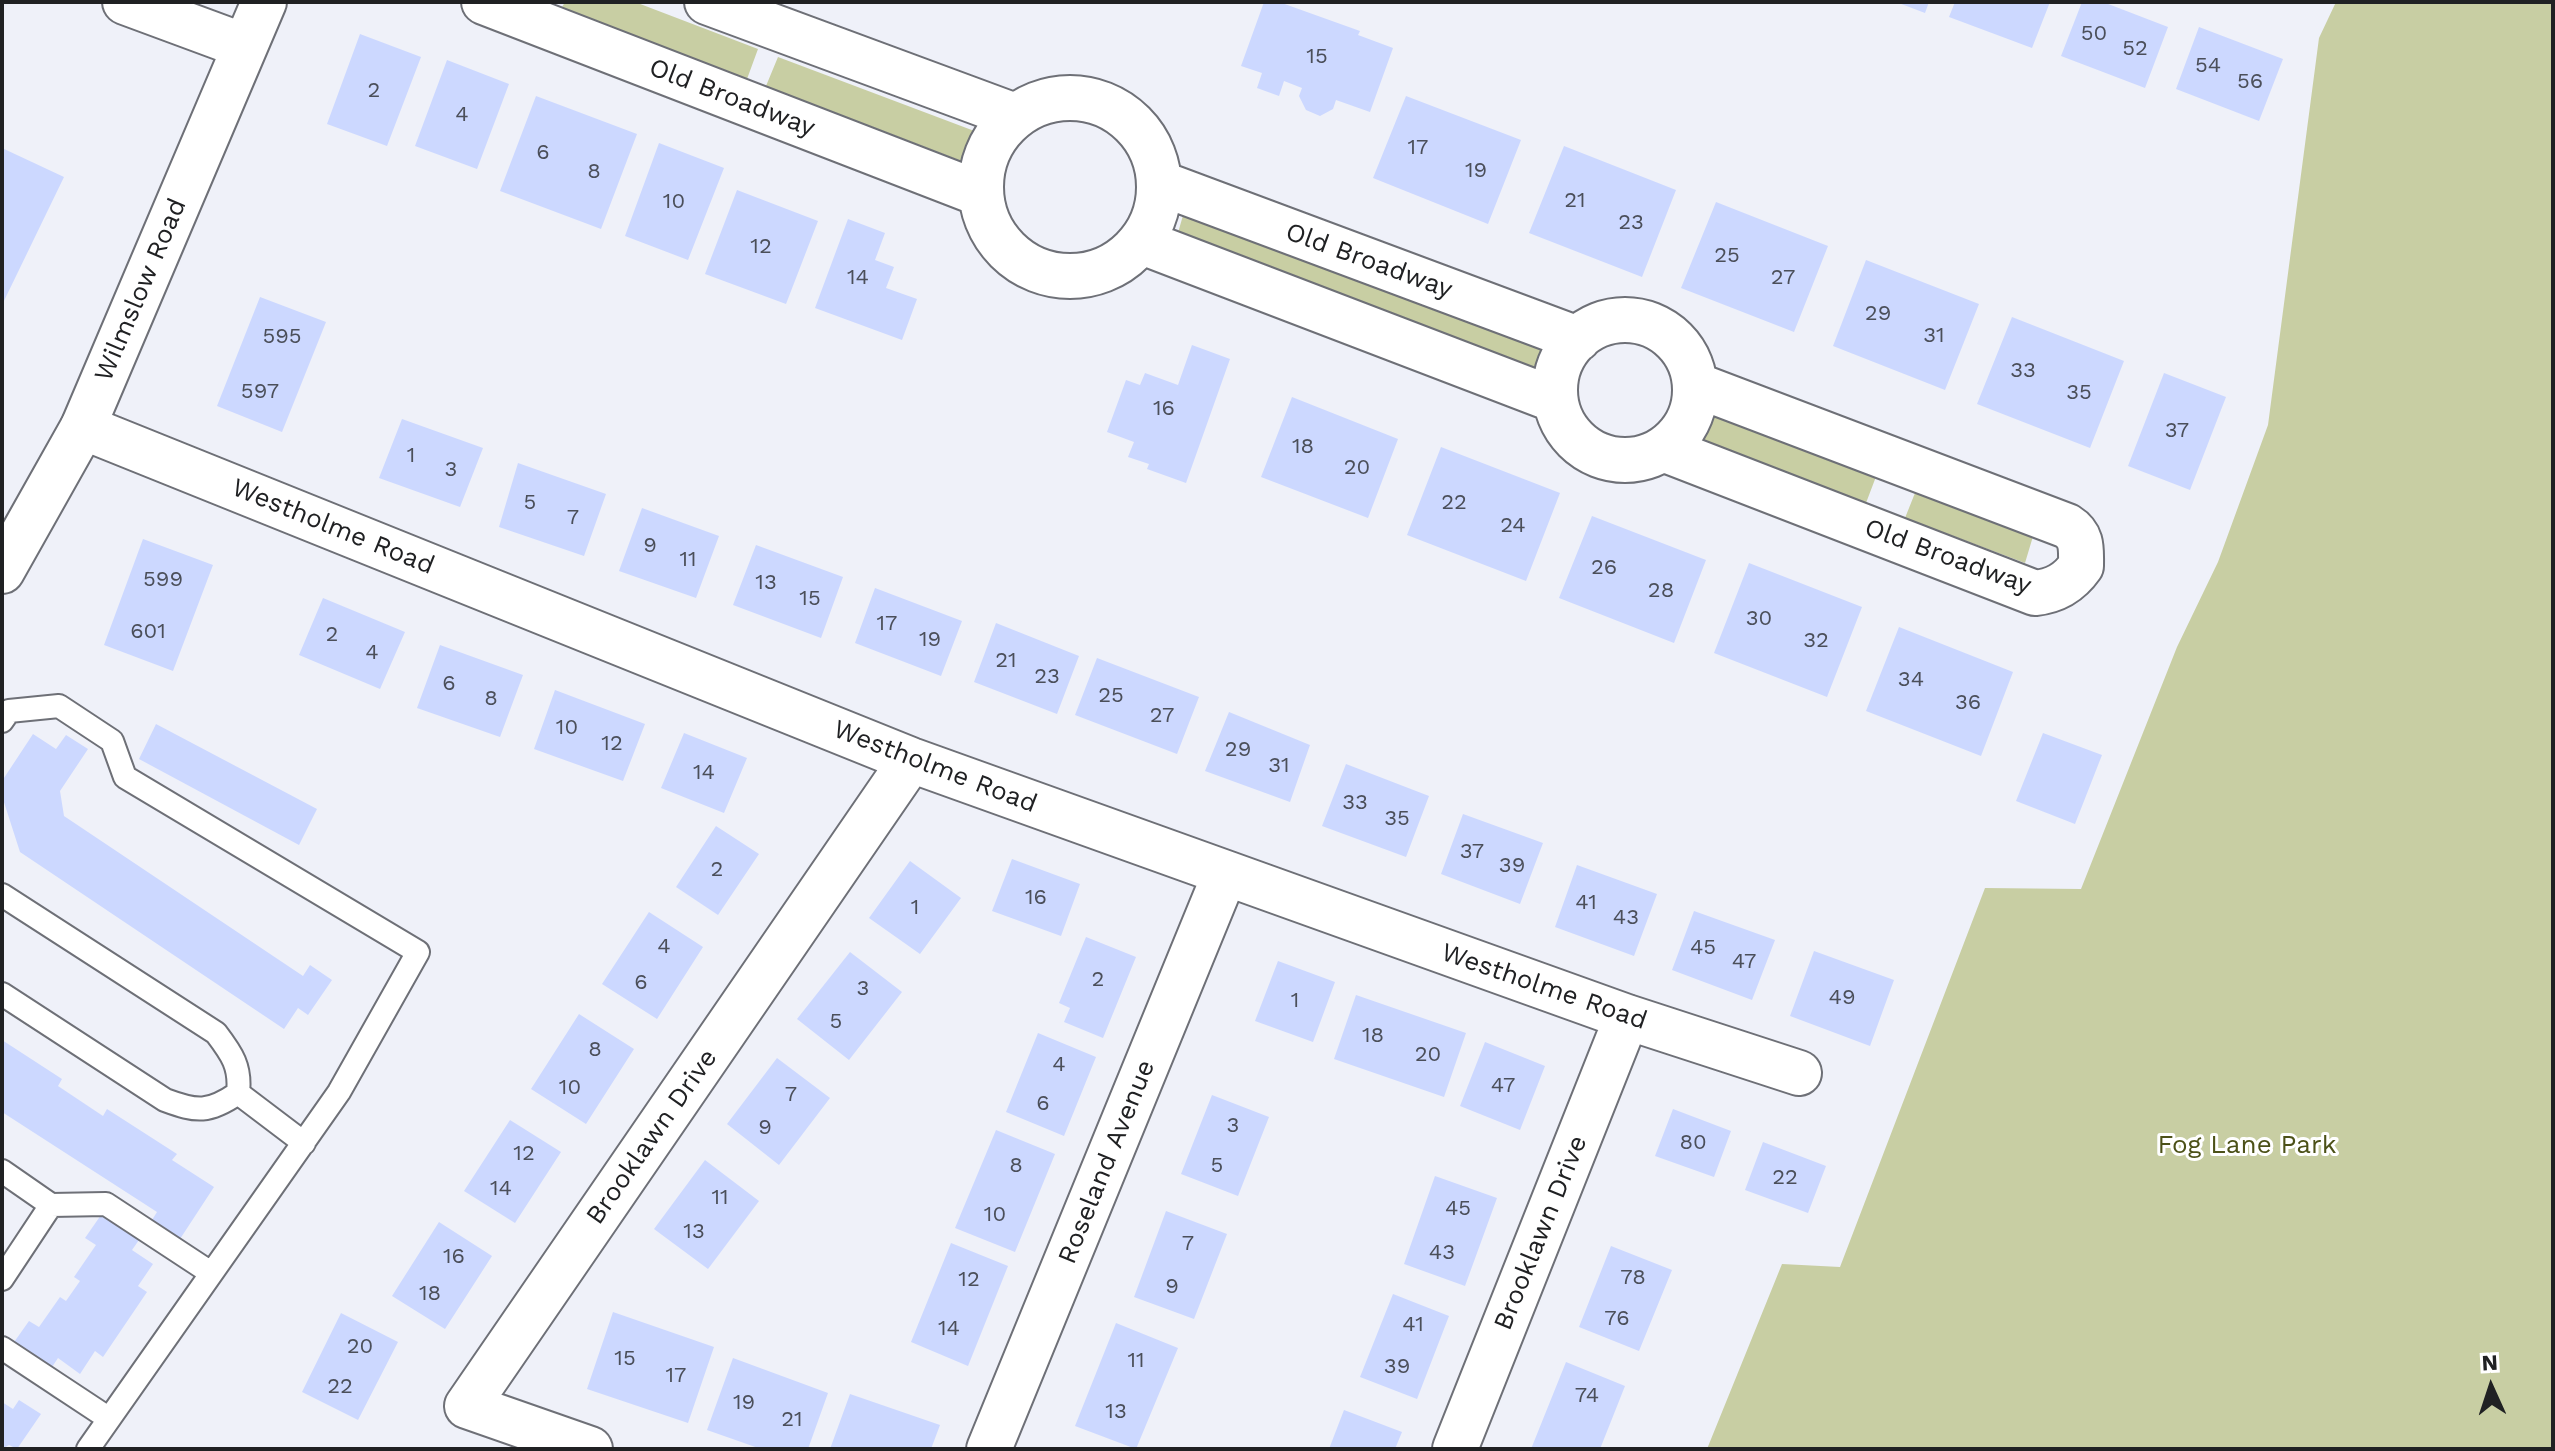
<!DOCTYPE html>
<html>
<head>
<meta charset="utf-8">
<style>
  body { margin:0 }
  #map { position:relative; width:2555px; height:1451px; overflow:hidden; background:#eff1f9; font-family:"Work Sans",sans-serif }
  canvas { display:block }
  .frame { position:absolute; inset:0; border:4px solid #202123; pointer-events:none }
  .north { position:absolute; left:2451px; top:1347px; width:80px; height:80px; -webkit-text-stroke:6px #fff; paint-order:stroke; rotate:357deg; font-size:22px; font-weight:700; line-height:32px; text-align:center; color:#202123 }
  .north::after { content:''; display:block; margin:auto; width:28px; height:36px; background:#202123; clip-path:polygon(50% 0,100% 100%,50% 72%,0 100%) }
</style>
</head>
<body>
<div id="map">
<canvas width="2555" height="1451"></canvas>
<div class="frame"></div>
<div class="north">N</div>
</div>
<script>
const context = document.querySelector('canvas').getContext('2d');
context.lineJoin = 'round';
function fillPath(path, color) {
  context.fillStyle = color;
  context.fill(path, 'evenodd');
}
function strokePath(path, color, width, dash) {
  context.strokeStyle = color;
  context.lineWidth = width;
  context.lineCap = dash ? 'butt' : 'round';
  context.setLineDash(dash || []);
  context.stroke(path);
}
function write(font, color, halo, rows, align = 'center') {
  context.font = font + ' "Work Sans",sans-serif';
  context.lineWidth = 6;
  context.setLineDash([]);
  context.textBaseline = 'middle';
  context.strokeStyle = halo;
  context.fillStyle = color;
  for (const [text, x, y, turn = 0] of rows) {
    context.save();
    context.translate(x, y);
    context.rotate((+turn || 0) * Math.PI / 180);
    context.textAlign = isNaN(turn) ? turn : align;
    if (halo) context.strokeText(text, 0, 0);
    context.fillText(text, 0, 0);
    context.restore();
  }
}
const green = new Path2D(`
  M 565,2 L 635,2 L 758,49 L 747,79 L 561,9 Z
  M 2336,2 L 2553,2 L 2553,1449 L 1707,1449 L 1782,1264 L 1840,1267 L 1985,888 L 2081,889 L 2177,647 L 2218,562 L 2268,425 L 2319,38 Z
  M 778,57 L 985,135 L 974,166 L 766,86 Z
  M 1184,212 L 1547,349 L 1540,366 L 1538,382 L 1175,243 Z
  M 1708,410 L 1877,474 L 1866,503 L 1690,440 L 1703,425 Z
  M 1917,488 L 2034,533 L 2025,563 L 1905,518 Z`);
const building = new Path2D(`
  M 1264,2 L 1279,2 L 1360,31 L 1358,35 L 1393,48 L 1370,112 L 1336,100 L 1333,109 L 1320,116 L 1306,110 L 1299,96 L 1302,88 L 1284,81 L 1279,96 L 1257,88 L 1262,73 L 1241,66 Z
  M 1896,2 L 1929,2 L 1925,13 Z
  M 1955,2 L 2050,2 L 2032,48 L 1949,17 Z
  M 2082,2 L 2103,2 L 2168,27 L 2145,88 L 2061,56 Z
  M 2199,27 L 2283,59 L 2259,121 L 2176,89 Z
  M 360,34 L 421,57 L 387,146 L 327,124 Z
  M 447,60 L 509,84 L 477,169 L 415,146 Z
  M 536,96 L 637,134 L 601,229 L 500,191 Z
  M 1406,96 L 1521,140 L 1488,224 L 1373,178 Z
  M 659,143 L 724,168 L 688,260 L 625,236 Z
  M 1564,146 L 1676,190 L 1642,277 L 1529,233 Z
  M 2,148 L 64,177 L 2,305 Z
  M 737,190 L 818,221 L 786,304 L 705,274 Z
  M 1716,202 L 1828,246 L 1794,332 L 1681,288 Z
  M 848,219 L 885,233 L 875,260 L 894,267 L 886,288 L 917,299 L 902,340 L 815,308 Z
  M 1866,260 L 1979,304 L 1945,390 L 1833,346 Z
  M 260,297 L 326,322 L 282,432 L 217,406 Z
  M 2012,317 L 2124,361 L 2090,448 L 1977,404 Z
  M 1192,345 L 1230,359 L 1186,483 L 1147,469 L 1149,464 L 1128,457 L 1134,442 L 1107,432 L 1126,380 L 1140,385 L 1145,373 L 1178,385 Z
  M 2164,373 L 2226,397 L 2190,490 L 2128,466 Z
  M 1292,397 L 1398,439 L 1368,518 L 1261,477 Z
  M 402,419 L 483,448 L 460,507 L 379,478 Z
  M 1441,447 L 1560,493 L 1526,581 L 1407,535 Z
  M 518,463 L 606,494 L 584,556 L 499,527 Z
  M 642,508 L 719,536 L 696,598 L 619,571 Z
  M 1592,516 L 1706,560 L 1674,643 L 1559,598 Z
  M 143,539 L 213,565 L 173,671 L 104,645 Z
  M 756,545 L 843,577 L 821,638 L 733,605 Z
  M 1749,563 L 1862,607 L 1827,697 L 1714,653 Z
  M 875,588 L 962,621 L 941,676 L 855,643 Z
  M 323,598 L 405,632 L 380,689 L 299,655 Z
  M 996,623 L 1079,656 L 1057,714 L 974,682 Z
  M 1899,627 L 2013,672 L 1981,756 L 1866,711 Z
  M 440,645 L 523,675 L 500,737 L 417,708 Z
  M 1097,658 L 1199,697 L 1177,754 L 1075,715 Z
  M 555,690 L 645,724 L 623,781 L 534,749 Z
  M 1229,712 L 1310,745 L 1290,802 L 1205,771 Z
  M 156,724 L 317,809 L 299,845 L 139,759 Z
  M 684,733 L 747,758 L 724,813 L 661,788 Z
  M 2043,733 L 2102,755 L 2075,824 L 2016,801 Z
  M 33,734 L 56,749 L 66,735 L 88,749 L 60,791 L 64,816 L 303,976 L 310,965 L 332,980 L 308,1015 L 298,1008 L 284,1029 L 20,852 L 2,796 L 2,781 Z
  M 1346,764 L 1429,796 L 1406,857 L 1322,826 Z
  M 1463,814 L 1543,843 L 1520,904 L 1441,874 Z
  M 716,826 L 759,854 L 718,915 L 676,887 Z
  M 1012,859 L 1080,884 L 1061,936 L 992,911 Z
  M 910,861 L 961,898 L 920,954 L 869,918 Z
  M 1577,865 L 1657,894 L 1634,956 L 1555,927 Z
  M 1694,911 L 1775,940 L 1752,1000 L 1672,970 Z
  M 649,912 L 703,947 L 657,1019 L 602,984 Z
  M 1086,937 L 1136,957 L 1103,1038 L 1064,1022 L 1070,1008 L 1059,1003 Z
  M 1814,951 L 1894,980 L 1870,1046 L 1790,1016 Z
  M 850,952 L 902,992 L 849,1060 L 797,1019 Z
  M 1278,961 L 1335,982 L 1313,1042 L 1255,1021 Z
  M 1356,995 L 1466,1033 L 1444,1097 L 1334,1059 Z
  M 579,1014 L 634,1049 L 586,1124 L 531,1089 Z
  M 1038,1033 L 1096,1057 L 1064,1136 L 1006,1112 Z
  M 2,1040 L 62,1079 L 58,1086 L 103,1116 L 107,1109 L 177,1154 L 172,1160 L 214,1187 L 180,1239 L 152,1220 L 157,1212 L 2,1112 Z
  M 1485,1042 L 1545,1066 L 1520,1130 L 1460,1106 Z
  M 777,1058 L 830,1098 L 779,1165 L 727,1124 Z
  M 1212,1095 L 1269,1117 L 1238,1196 L 1181,1174 Z
  M 1673,1109 L 1731,1131 L 1714,1177 L 1655,1156 Z
  M 510,1120 L 561,1152 L 515,1223 L 464,1191 Z
  M 996,1130 L 1055,1154 L 1015,1252 L 955,1228 Z
  M 1763,1142 L 1826,1166 L 1808,1213 L 1745,1190 Z
  M 705,1160 L 759,1201 L 708,1269 L 654,1229 Z
  M 1435,1176 L 1497,1198 L 1465,1286 L 1404,1264 Z
  M 1166,1211 L 1227,1234 L 1194,1319 L 1134,1297 Z
  M 101,1215 L 139,1240 L 132,1250 L 153,1264 L 138,1286 L 147,1292 L 103,1357 L 95,1351 L 80,1374 L 58,1358 L 50,1370 L 12,1345 L 29,1321 L 39,1327 L 60,1297 L 66,1301 L 80,1281 L 74,1277 L 96,1245 L 85,1238 Z
  M 439,1222 L 492,1256 L 445,1329 L 392,1296 Z
  M 951,1243 L 1008,1266 L 968,1366 L 911,1342 Z
  M 1611,1246 L 1672,1270 L 1639,1351 L 1579,1327 Z
  M 1393,1294 L 1449,1316 L 1417,1399 L 1360,1377 Z
  M 613,1312 L 714,1347 L 688,1423 L 587,1389 Z
  M 341,1313 L 398,1342 L 358,1420 L 302,1392 Z
  M 1116,1323 L 1178,1348 L 1136,1449 L 1075,1426 Z
  M 733,1358 L 828,1393 L 808,1449 L 761,1449 L 707,1430 Z
  M 1566,1362 L 1625,1386 L 1600,1449 L 1531,1449 Z
  M 850,1394 L 940,1425 L 931,1449 L 830,1449 Z
  M 19,1400 L 41,1414 L 17,1449 L 9,1445 L 2,1449 L 2,1402 L 13,1409 Z
  M 1344,1410 L 1402,1432 L 1395,1449 L 1329,1449 Z`);
const lane = new Path2D(`
  M 2,721 L 9,711 L 59,706 L 112,741 L 125,777 L 418,952 L 339,1092 L 88,1449
  M 2,895 L 216,1033 C 232,1054 241,1067 238,1093 C 209,1113 197,1112 165,1100 L 2,994
  M 238,1093 L 304,1143
  M 2,1171 L 51,1205 L 106,1204 L 211,1273
  M 2,1279 L 51,1205
  M 2,1348 L 108,1418`);
const street = new Path2D(`
  M 125,2 L 244,46
  M 484,2 L 981,194
  M 707,2 L 1015,116
  M981 187a89 89 0 1 1 178 0a89 89 0 1 1-178 0Z
  M 1160,183 L 1578,339
  M 1142,242 L 1555,400
  M1555 390a70 70 0 1 1 140 0a70 70 0 1 1-140 0Z
  M 83,427 L 911,760 L 1627,1017 L 1799,1073
  M 1663,449 L 2035,593 C 2055,591 2069,583 2081,566 C 2081,549 2083,536 2067,526 L 1696,385
  M 590,1449 L 467,1406 L 911,760
  M 989,1449 L 1225,874
  M 1455,1449 L 1627,1017`);
const secondary = new Path2D(`
  M 2,571 L 83,427 L 264,2`);
const numberNames = [
  ["50",2094,34],
  ["52",2135,49],
  ["15",1317,57],
  ["54",2208,66],
  ["56",2250,82],
  ["2",374,91],
  ["4",462,115],
  ["17",1418,148],
  ["6",543,153],
  ["19",1476,171],
  ["8",594,172],
  ["21",1575,201],
  ["10",674,202],
  ["23",1631,223],
  ["12",761,247],
  ["25",1727,256],
  ["14",858,278],
  ["27",1783,278],
  ["29",1878,314],
  ["31",1934,336],
  ["595",282,337],
  ["33",2023,371],
  ["597",260,392],
  ["35",2079,393],
  ["16",1164,409],
  ["37",2177,431],
  ["18",1303,447],
  ["1",411,456],
  ["20",1357,468],
  ["3",451,470],
  ["5",530,503],
  ["22",1454,503],
  ["7",573,518],
  ["24",1513,526],
  ["9",650,546],
  ["11",688,560],
  ["26",1604,568],
  ["599",163,580],
  ["13",766,583],
  ["28",1661,591],
  ["15",810,599],
  ["30",1759,619],
  ["17",887,624],
  ["601",148,632],
  ["2",332,635],
  ["19",930,640],
  ["32",1816,641],
  ["4",372,653],
  ["21",1006,661],
  ["23",1047,677],
  ["34",1911,680],
  ["6",449,684],
  ["25",1111,696],
  ["8",491,699],
  ["36",1968,703],
  ["27",1162,716],
  ["10",567,728],
  ["12",612,744],
  ["29",1238,750],
  ["31",1279,766],
  ["14",704,773],
  ["33",1355,803],
  ["35",1397,819],
  ["37",1472,852],
  ["39",1512,866],
  ["2",717,870],
  ["16",1036,898],
  ["41",1586,903],
  ["1",915,908],
  ["43",1626,918],
  ["4",664,947],
  ["45",1703,948],
  ["47",1744,962],
  ["2",1098,980],
  ["6",641,983],
  ["3",863,989],
  ["49",1842,998],
  ["1",1295,1001],
  ["5",836,1022],
  ["18",1373,1036],
  ["8",595,1050],
  ["20",1428,1055],
  ["4",1059,1065],
  ["47",1503,1086],
  ["10",570,1088],
  ["7",791,1095],
  ["6",1043,1104],
  ["3",1233,1126],
  ["9",765,1128],
  ["80",1693,1143],
  ["12",524,1154],
  ["8",1016,1166],
  ["5",1217,1166],
  ["22",1785,1178],
  ["14",501,1189],
  ["11",720,1198],
  ["45",1458,1209],
  ["10",995,1215],
  ["13",694,1232],
  ["7",1188,1244],
  ["43",1442,1253],
  ["16",454,1257],
  ["78",1633,1278],
  ["12",969,1280],
  ["9",1172,1287],
  ["18",430,1294],
  ["76",1617,1319],
  ["41",1413,1325],
  ["14",949,1329],
  ["20",360,1347],
  ["15",625,1359],
  ["11",1136,1361],
  ["39",1397,1367],
  ["17",676,1376],
  ["22",340,1387],
  ["74",1587,1396],
  ["19",744,1403],
  ["13",1116,1412],
  ["21",792,1420]
];
const streetNames = [
  ["Old Broadway",732,98,21],
  ["Old Broadway",1369,261,20],
  ["Wilmslow Road",141,290,-67],
  ["Westholme Road",333,527,22],
  ["Old Broadway",1948,557,20],
  ["Westholme Road",935,767,21],
  ["Westholme Road",1544,987,19],
  ["Brooklawn Drive",652,1137,-55],
  ["Roseland Avenue",1107,1162,-68],
  ["Brooklawn Drive",1541,1233,-68]
];
const parkNames = [
  ["Fog Lane Park",2247,1145]
];
fillPath(green, '#c8cea3');
fillPath(building, '#ccd8ff');
strokePath(lane, '#6e7077', 26);
strokePath(street, '#6e7077', 48);
strokePath(secondary, '#6e7077', 48);
strokePath(lane, '#fff', 22);
strokePath(street, '#fff', 44);
strokePath(secondary, '#fff', 44);
write('22px', '#4b4f5a', null, numberNames);
write('26px', '#202123', '#fff', streetNames);
write('26px', '#4c5118', '#fff', parkNames);
</script>
</body>
</html>
